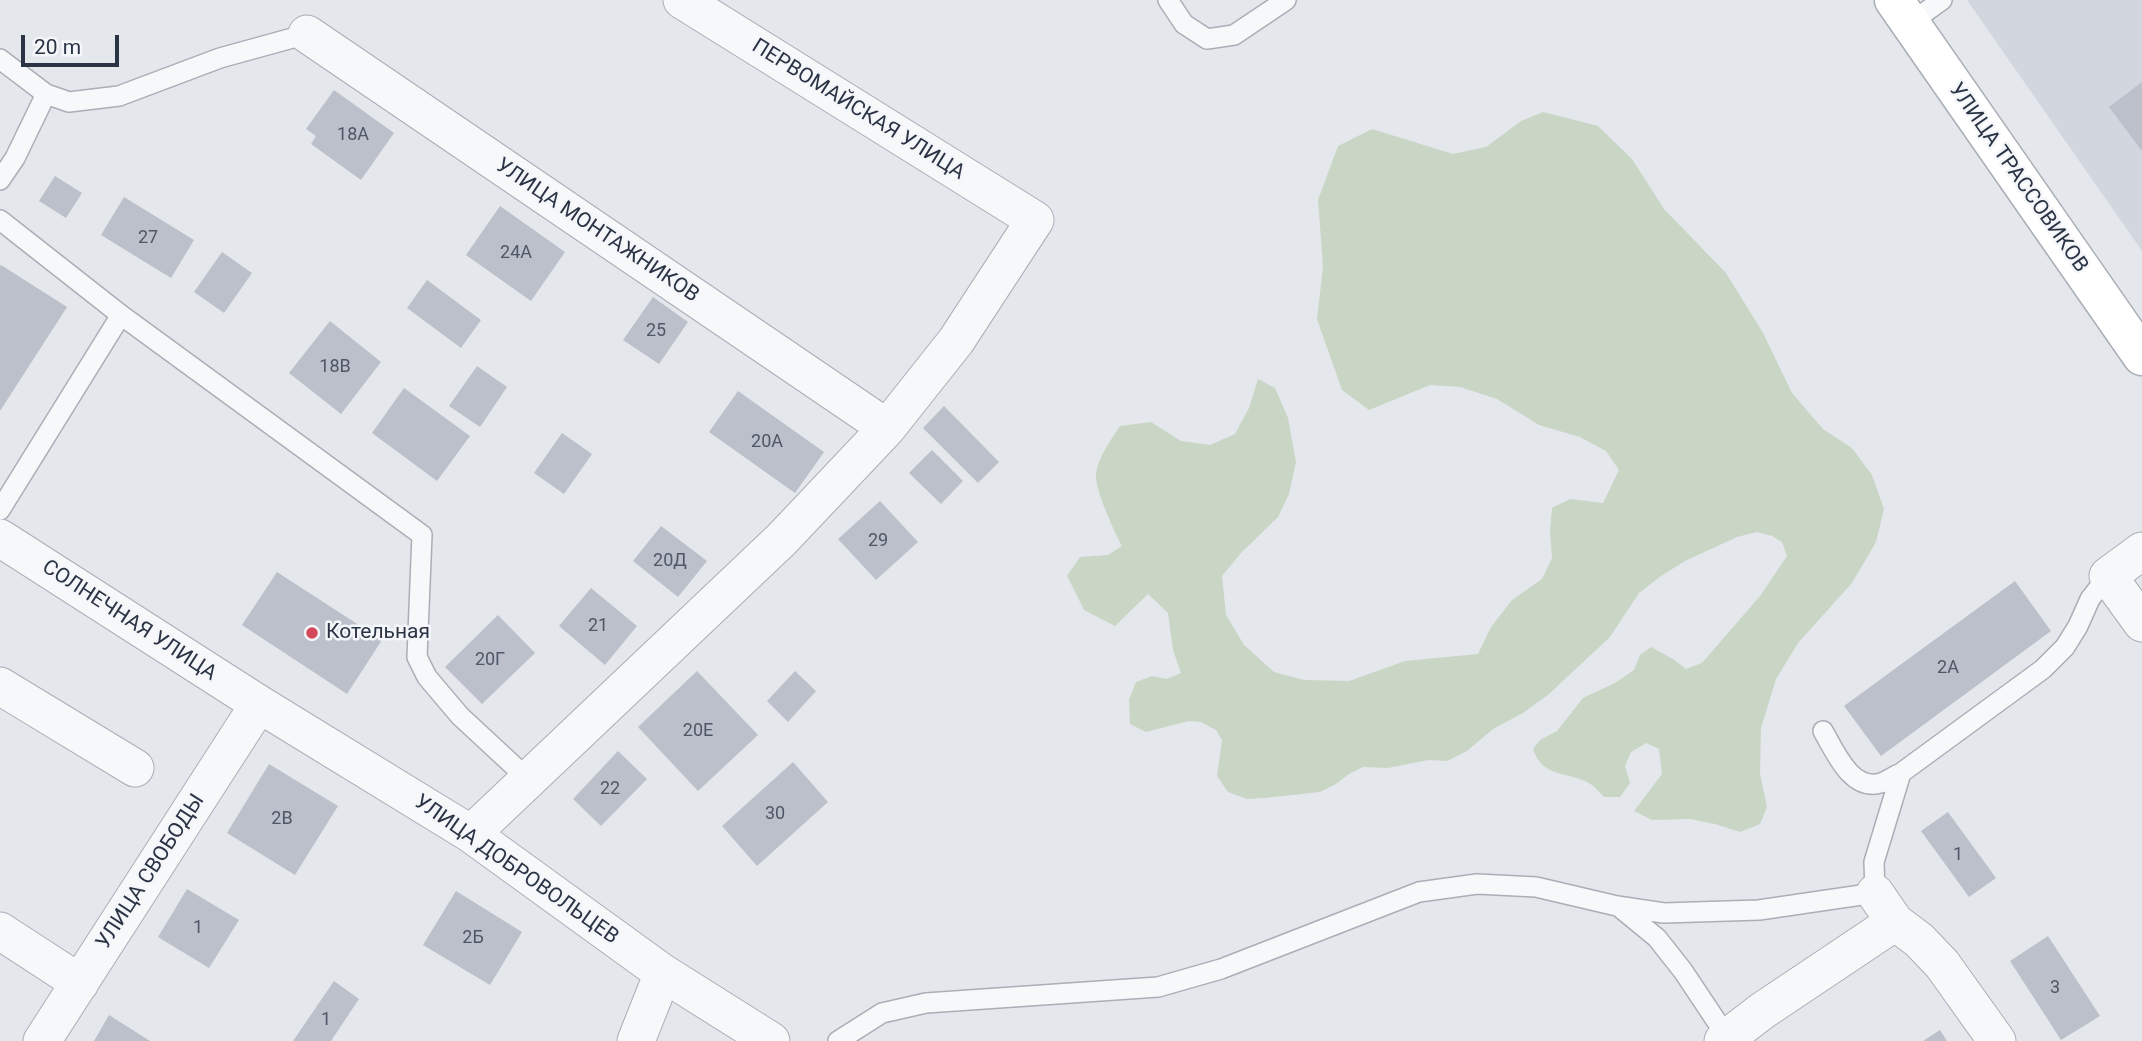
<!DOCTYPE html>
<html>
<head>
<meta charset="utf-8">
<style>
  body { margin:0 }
  #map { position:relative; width:2142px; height:1041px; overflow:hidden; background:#e4e7ec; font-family:Roboto,sans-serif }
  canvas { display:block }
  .scale { position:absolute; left:21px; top:35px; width:98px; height:32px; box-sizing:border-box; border:4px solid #2b3445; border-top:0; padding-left:9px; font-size:21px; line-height:24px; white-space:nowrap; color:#2b3445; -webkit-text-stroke:5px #f4f6f9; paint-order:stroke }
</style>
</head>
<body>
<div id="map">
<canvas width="2142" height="1041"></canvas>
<div class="scale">20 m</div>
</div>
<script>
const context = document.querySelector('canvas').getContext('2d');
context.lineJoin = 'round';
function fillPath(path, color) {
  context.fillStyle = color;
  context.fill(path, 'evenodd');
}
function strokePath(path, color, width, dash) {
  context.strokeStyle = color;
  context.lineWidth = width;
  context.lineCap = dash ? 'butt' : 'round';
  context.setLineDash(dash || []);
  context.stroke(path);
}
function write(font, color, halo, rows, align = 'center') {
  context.font = font + ' Roboto,sans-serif';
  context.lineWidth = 5;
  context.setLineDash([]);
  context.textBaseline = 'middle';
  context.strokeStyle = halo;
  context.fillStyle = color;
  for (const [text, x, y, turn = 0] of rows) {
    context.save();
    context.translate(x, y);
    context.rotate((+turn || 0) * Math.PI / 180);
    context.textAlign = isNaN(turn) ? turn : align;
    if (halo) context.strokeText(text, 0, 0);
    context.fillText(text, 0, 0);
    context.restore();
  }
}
const built = new Path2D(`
  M 1967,0 L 2142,0 L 2142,252 L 2142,251 Z`);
const green = new Path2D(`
  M 1543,112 L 1598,126 L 1632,159 L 1664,209 L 1726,273 L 1763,333 L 1792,393 L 1823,429 L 1852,448 L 1872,475 L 1884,509 L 1876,542 L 1852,583 L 1798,643 L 1776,679 L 1761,728 L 1760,774 L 1767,807 L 1760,824 L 1740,832 L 1715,824 L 1690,819 L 1652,820 L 1634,811 L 1662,774 L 1659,749 L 1646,743 L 1631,752 L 1625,766 L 1630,783 L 1620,797 L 1604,797 C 1600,793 1596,788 1592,785 C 1570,770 1543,780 1533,749 L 1540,740 L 1557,731 L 1583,698 L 1615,683 L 1634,670 L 1640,655 L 1651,647 L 1673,659 L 1686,669 L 1702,663 L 1760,596 L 1787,556 L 1782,542 L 1772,536 L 1757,532 L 1737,537 L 1685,561 L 1661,576 L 1639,593 L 1610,637 L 1549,694 L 1523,713 L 1493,729 L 1467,751 L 1447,761 L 1428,760 L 1388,768 L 1363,767 L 1349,774 L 1336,784 L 1320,792 L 1264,798 L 1247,799 L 1228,792 L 1217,776 L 1222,740 L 1216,730 L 1201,722 L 1189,721 L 1146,732 L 1130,724 L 1129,700 L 1136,682 L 1152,676 L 1167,679 L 1181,673 L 1173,650 L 1168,613 L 1148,594 L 1115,626 L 1084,610 L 1067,576 L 1080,557 L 1108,555 L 1122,546 C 1115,533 1094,488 1096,474 C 1098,457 1111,440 1120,426 L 1151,422 L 1181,441 L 1210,445 L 1235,434 L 1249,408 L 1258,379 L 1275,388 L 1288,418 L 1296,462 L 1289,494 L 1278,517 L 1241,553 L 1222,576 L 1226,615 L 1244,645 L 1274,672 L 1304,680 L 1349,681 L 1405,661 L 1478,654 L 1491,627 L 1512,600 L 1542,579 L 1552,558 L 1550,530 L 1552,508 L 1570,499 L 1603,503 L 1619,470 L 1606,451 L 1580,437 L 1539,425 L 1497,399 L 1460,387 L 1430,385 L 1369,410 L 1342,390 L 1317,319 L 1323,267 L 1318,200 L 1338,146 L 1372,129 L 1453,154 L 1486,147 L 1521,121 Z`);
const building = new Path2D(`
  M 2142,82 L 2142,151 L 2109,107 Z
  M 334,90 L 394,133 L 361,180 L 311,144 L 316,136 L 306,129 Z
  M 55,176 L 82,193 L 66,218 L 39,201 Z
  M 124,197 L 194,240 L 171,278 L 101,235 Z
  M 500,206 L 565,252 L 531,301 L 466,255 Z
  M 222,252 L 252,273 L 224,313 L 194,292 Z
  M 1,265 L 67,307 L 0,411 L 0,266 Z
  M 427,280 L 481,320 L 461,348 L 407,308 Z
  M 653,297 L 688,322 L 659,364 L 623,340 Z
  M 330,321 L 381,362 L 341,414 L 289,373 Z
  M 477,366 L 507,387 L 480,427 L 449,406 Z
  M 404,388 L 470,436 L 437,481 L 372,433 Z
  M 738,391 L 824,452 L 795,493 L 709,432 Z
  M 944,406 L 999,462 L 978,483 L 923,428 Z
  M 562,433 L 592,454 L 564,494 L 534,473 Z
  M 932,450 L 963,481 L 941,504 L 909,473 Z
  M 880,501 L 918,542 L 876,580 L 838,539 Z
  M 661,526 L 707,561 L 678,597 L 633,561 Z
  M 277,572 L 382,640 L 347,694 L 242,625 Z
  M 2015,581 L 2051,631 L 1881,756 L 1844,706 Z
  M 591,588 L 637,626 L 605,665 L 559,626 Z
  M 498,615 L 535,653 L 482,704 L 445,667 Z
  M 697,671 L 758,735 L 698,791 L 638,727 Z
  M 795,671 L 816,691 L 788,722 L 767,701 Z
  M 618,751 L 647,779 L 601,826 L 573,799 Z
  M 793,762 L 828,802 L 757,866 L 722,826 Z
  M 269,764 L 338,806 L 295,875 L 227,833 Z
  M 1948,812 L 1996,878 L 1969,897 L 1921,831 Z
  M 187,889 L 239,920 L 209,968 L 158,937 Z
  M 456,891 L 522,932 L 490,985 L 423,945 Z
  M 2048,936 L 2100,1016 L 2061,1040 L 2010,961 Z
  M 334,981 L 359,999 L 331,1041 L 293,1041 Z
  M 109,1015 L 150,1041 L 94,1041 Z
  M 1940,1030 L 1947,1041 L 1923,1041 Z`);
const service = new Path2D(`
  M 1168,0 L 1184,24 L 1207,39 L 1234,35 L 1286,0
  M 1910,23 L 1942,0
  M 0,59 L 46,94 L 69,102 L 119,96 L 220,58 L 307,34
  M 0,180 L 15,158 L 46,94
  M 0,220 L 121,315 L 422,535 L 417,657 L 427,677 L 460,716 L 529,780
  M 0,510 L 121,315
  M 1823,731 C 1835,751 1851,792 1881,783 C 1887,781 1894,776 1901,773
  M 1618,906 L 1657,938 L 1683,971 L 1727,1037
  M 838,1041 L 882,1013 L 926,1003 L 1158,987 L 1221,969 L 1419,892 L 1477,884 L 1536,887 L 1617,906 L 1664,913 L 1759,910 L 1875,893 L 1874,862 L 1901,773 L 2043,669 L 2065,647 L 2078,626 L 2090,599 L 2108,576`);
const minor = new Path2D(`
  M 307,34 L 887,428
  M 0,538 L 259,704 L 471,834 L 663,973 L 771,1041
  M 2142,551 L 2108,576 L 2142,623
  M 0,686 L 135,768
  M 471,834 L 782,539 L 887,428 L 956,341 L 1035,220 L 682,0
  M 1875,893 L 1895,922 L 1919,940 L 1942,964 L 1997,1041
  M 0,931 L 80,983
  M 42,1041 L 259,704
  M 636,1041 L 663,973
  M 1723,1041 L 1762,1011 L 1895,922`);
const secondary = new Path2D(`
  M 1894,0 L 2142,356`);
const markers = [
  [312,633,7,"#d1495b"]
];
const numberNames = [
  ["18А",353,135],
  ["27",148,238],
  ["24А",516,253],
  ["25",656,331],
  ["18В",335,367],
  ["20А",767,442],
  ["29",878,541],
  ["20Д",670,561],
  ["21",598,626],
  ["20Г",490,660],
  ["2А",1948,668],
  ["20Е",698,731],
  ["22",610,789],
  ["30",775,814],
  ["2В",282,819],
  ["1",1958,855],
  ["1",198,928],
  ["2Б",473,938],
  ["3",2055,988],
  ["1",326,1020]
];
const streetNames = [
  ["ПЕРВОМАЙСКАЯ УЛИЦА",858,110,32],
  ["УЛИЦА ТРАССОВИКОВ",2018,178,55],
  ["УЛИЦА МОНТАЖНИКОВ",597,231,34],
  ["СОЛНЕЧНАЯ УЛИЦА",129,621,33],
  ["УЛИЦА ДОБРОВОЛЬЦЕВ",516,870,35],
  ["УЛИЦА СВОБОДЫ",151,872,-57]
];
const poiNames = [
  ["Котельная",326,633]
];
fillPath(built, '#d2d6de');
fillPath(green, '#c9d6c5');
fillPath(building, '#bbc0ca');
strokePath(service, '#a9aeb7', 22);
strokePath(minor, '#a9aeb7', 39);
strokePath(secondary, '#a9aeb7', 41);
strokePath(service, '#f7f8fa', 19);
strokePath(minor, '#f7f8fa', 37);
strokePath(secondary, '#fff', 38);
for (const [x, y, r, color] of markers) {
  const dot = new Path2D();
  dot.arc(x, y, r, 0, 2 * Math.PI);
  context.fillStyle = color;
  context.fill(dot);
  strokePath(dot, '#f4f6f9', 2.5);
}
write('18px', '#4f5766', null, numberNames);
write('21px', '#2b3445', '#f4f6f9', streetNames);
write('21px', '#2b3445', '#f4f6f9', poiNames, 'left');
</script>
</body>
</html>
